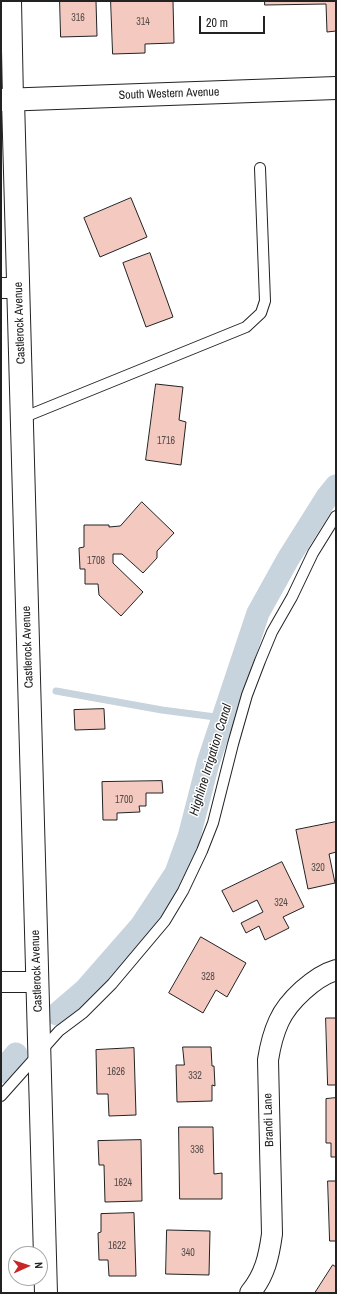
<!DOCTYPE html>
<html>
<head>
<meta charset="utf-8">
<style>
  body { margin:0 }
  #map { position:relative; width:337px; height:1294px; overflow:hidden; background:#fff; font-family:"Archivo Narrow",sans-serif }
  canvas { display:block }
  .frame { position:absolute; inset:0; border:2px solid #222; pointer-events:none }
  .north { position:absolute; left:8px; top:1246px; width:40px; height:40px; box-sizing:border-box; background:#fff; border:1px solid #a7a7a7; border-radius:50%; rotate:87deg; font-size:11px; font-weight:700; line-height:16px; text-align:center; color:#222 }
  .north::after { content:''; display:block; margin:auto; width:14px; height:18px; background:#c62828; clip-path:polygon(50% 0,100% 100%,50% 72%,0 100%) }
  .scale { position:absolute; left:199px; top:16px; width:66px; height:18px; box-sizing:border-box; border:2px solid #222; border-top:0; padding-left:5px; font-size:12px; line-height:14px; white-space:nowrap; color:#222; -webkit-text-stroke:3px #fff; paint-order:stroke }
</style>
</head>
<body>
<div id="map">
<canvas width="337" height="1294"></canvas>
<div class="frame"></div>
<div class="north">N</div>
<div class="scale">20 m</div>
</div>
<script>
const context = document.querySelector('canvas').getContext('2d');
context.lineJoin = 'round';
function strokePath(path, color, width, dash) {
  context.strokeStyle = color;
  context.lineWidth = width;
  context.lineCap = dash ? 'butt' : 'round';
  context.setLineDash(dash || []);
  context.stroke(path);
}
function fillPath(path, color) {
  context.fillStyle = color;
  context.fill(path, 'evenodd');
}
function write(font, color, halo, rows, align = 'center') {
  context.font = font + ' "Archivo Narrow",sans-serif';
  context.lineWidth = 3;
  context.setLineDash([]);
  context.textBaseline = 'middle';
  context.strokeStyle = halo;
  context.fillStyle = color;
  for (const [text, x, y, turn = 0] of rows) {
    context.save();
    context.translate(x, y);
    context.rotate((+turn || 0) * Math.PI / 180);
    context.textAlign = isNaN(turn) ? turn : align;
    if (halo) context.strokeText(text, 0, 0);
    context.fillText(text, 0, 0);
    context.restore();
  }
}
const stream = new Path2D(`
  M 56,691 L 162,710 L 223,718`);
const canal = new Path2D(`
  M 57,1014 L 85,990 L 141,926 L 176,873 L 189,837 L 208,763 L 258,613 L 288,559 L 327,497 L 336,486
  M 1,1072 L 16,1054`);
const building = new Path2D(`
  M 60,1 L 96,1 L 97,36 L 61,37 Z
  M 111,1 L 173,1 L 174,43 L 145,44 L 145,53 L 113,54 Z
  M 265,1 L 336,1 L 336,31 L 327,32 L 326,4 L 265,5 Z
  M 131,198 L 147,237 L 100,257 L 84,218 Z
  M 150,253 L 173,317 L 146,327 L 123,263 Z
  M 156,384 L 183,387 L 179,420 L 186,422 L 181,465 L 146,460 Z
  M 142,502 L 174,533 L 157,551 L 157,558 L 143,573 L 122,554 L 113,554 L 113,563 L 143,592 L 121,616 L 99,595 L 98,584 L 85,584 L 85,569 L 80,569 L 79,548 L 84,547 L 84,525 L 109,525 L 109,527 L 120,526 Z
  M 104,709 L 105,729 L 75,730 L 74,710 Z
  M 162,781 L 163,793 L 146,793 L 146,806 L 139,806 L 140,812 L 117,813 L 117,820 L 103,820 L 102,782 Z
  M 336,822 L 336,852 L 329,854 L 335,883 L 308,889 L 296,830 Z
  M 282,862 L 304,907 L 283,917 L 289,928 L 265,940 L 259,926 L 246,933 L 241,923 L 263,912 L 257,900 L 233,912 L 222,891 Z
  M 201,937 L 246,963 L 227,997 L 216,990 L 203,1013 L 169,993 Z
  M 326,1018 L 336,1018 L 336,1085 L 328,1085 Z
  M 183,1047 L 211,1047 L 212,1066 L 214,1066 L 215,1086 L 212,1085 L 212,1101 L 177,1102 L 176,1065 L 184,1065 Z
  M 134,1048 L 136,1115 L 109,1116 L 108,1094 L 97,1094 L 96,1050 Z
  M 336,1098 L 336,1157 L 331,1157 L 331,1143 L 326,1143 L 326,1099 Z
  M 179,1127 L 213,1127 L 214,1174 L 222,1173 L 222,1199 L 180,1199 Z
  M 141,1140 L 142,1201 L 105,1202 L 104,1165 L 99,1165 L 98,1141 Z
  M 328,1181 L 336,1181 L 336,1241 L 330,1241 Z
  M 134,1213 L 136,1276 L 109,1276 L 108,1260 L 99,1260 L 98,1233 L 101,1232 L 101,1214 Z
  M 167,1230 L 210,1231 L 209,1275 L 166,1274 Z
  M 333,1265 L 336,1267 L 336,1293 L 315,1293 Z`);
const service = new Path2D(`
  M 22,418 L 246,327 L 261,313 L 265,301 L 260,168
  M 1,1096 L 59,1031 L 83,1013 L 112,984 L 165,921 L 183,891 L 202,851 L 213,823 L 233,744 L 247,695 L 260,661 L 272,632 L 292,597 L 313,553 L 336,516`);
const minor = new Path2D(`
  M 11,1 L 13,100
  M 1,288 L 19,288
  M 1,982 L 38,982
  M 250,1293 C 265,1275 269,1256 272,1234 L 268,1060 C 270,1047 273,1034 279,1021 C 288,1001 315,976 336,970`);
const tertiary = new Path2D(`
  M 13,100 L 46,1293`);
const secondary = new Path2D(`
  M 1,100 L 336,88`);
const numberNames = [
  ["316",78,18],
  ["314",143,22],
  ["1716",166,441],
  ["1708",96,561],
  ["1700",124,800],
  ["320",318,868],
  ["324",281,903],
  ["328",208,977],
  ["1626",116,1072],
  ["332",195,1076],
  ["336",197,1150],
  ["1624",123,1183],
  ["1622",117,1246],
  ["340",188,1253]
];
const streetNames = [
  ["South Western Avenue",169,94,-2],
  ["Castlerock Avenue",20,323,-92],
  ["Castlerock Avenue",28,647,-92],
  ["Castlerock Avenue",37,971,-92],
  ["Brandi Lane",269,1120,-92]
];
const waterNames = [
  ["Highline Irrigation Canal",211,760,-73]
];
strokePath(stream, '#c7d3dd', 7);
strokePath(canal, '#c7d3dd', 23);
fillPath(building, '#f3c9c0');
strokePath(building, '#222', 1);
strokePath(service, '#222', 12);
strokePath(minor, '#222', 22);
strokePath(tertiary, '#222', 24);
strokePath(secondary, '#222', 24);
strokePath(service, '#fff', 10);
strokePath(minor, '#fff', 20);
strokePath(tertiary, '#fff', 22);
strokePath(secondary, '#fff', 22);
write('10px', '#564c4a', null, numberNames);
write('12px', '#222', '#fff', streetNames);
write('italic 13px', '#222', '#fff', waterNames);
</script>
</body>
</html>
